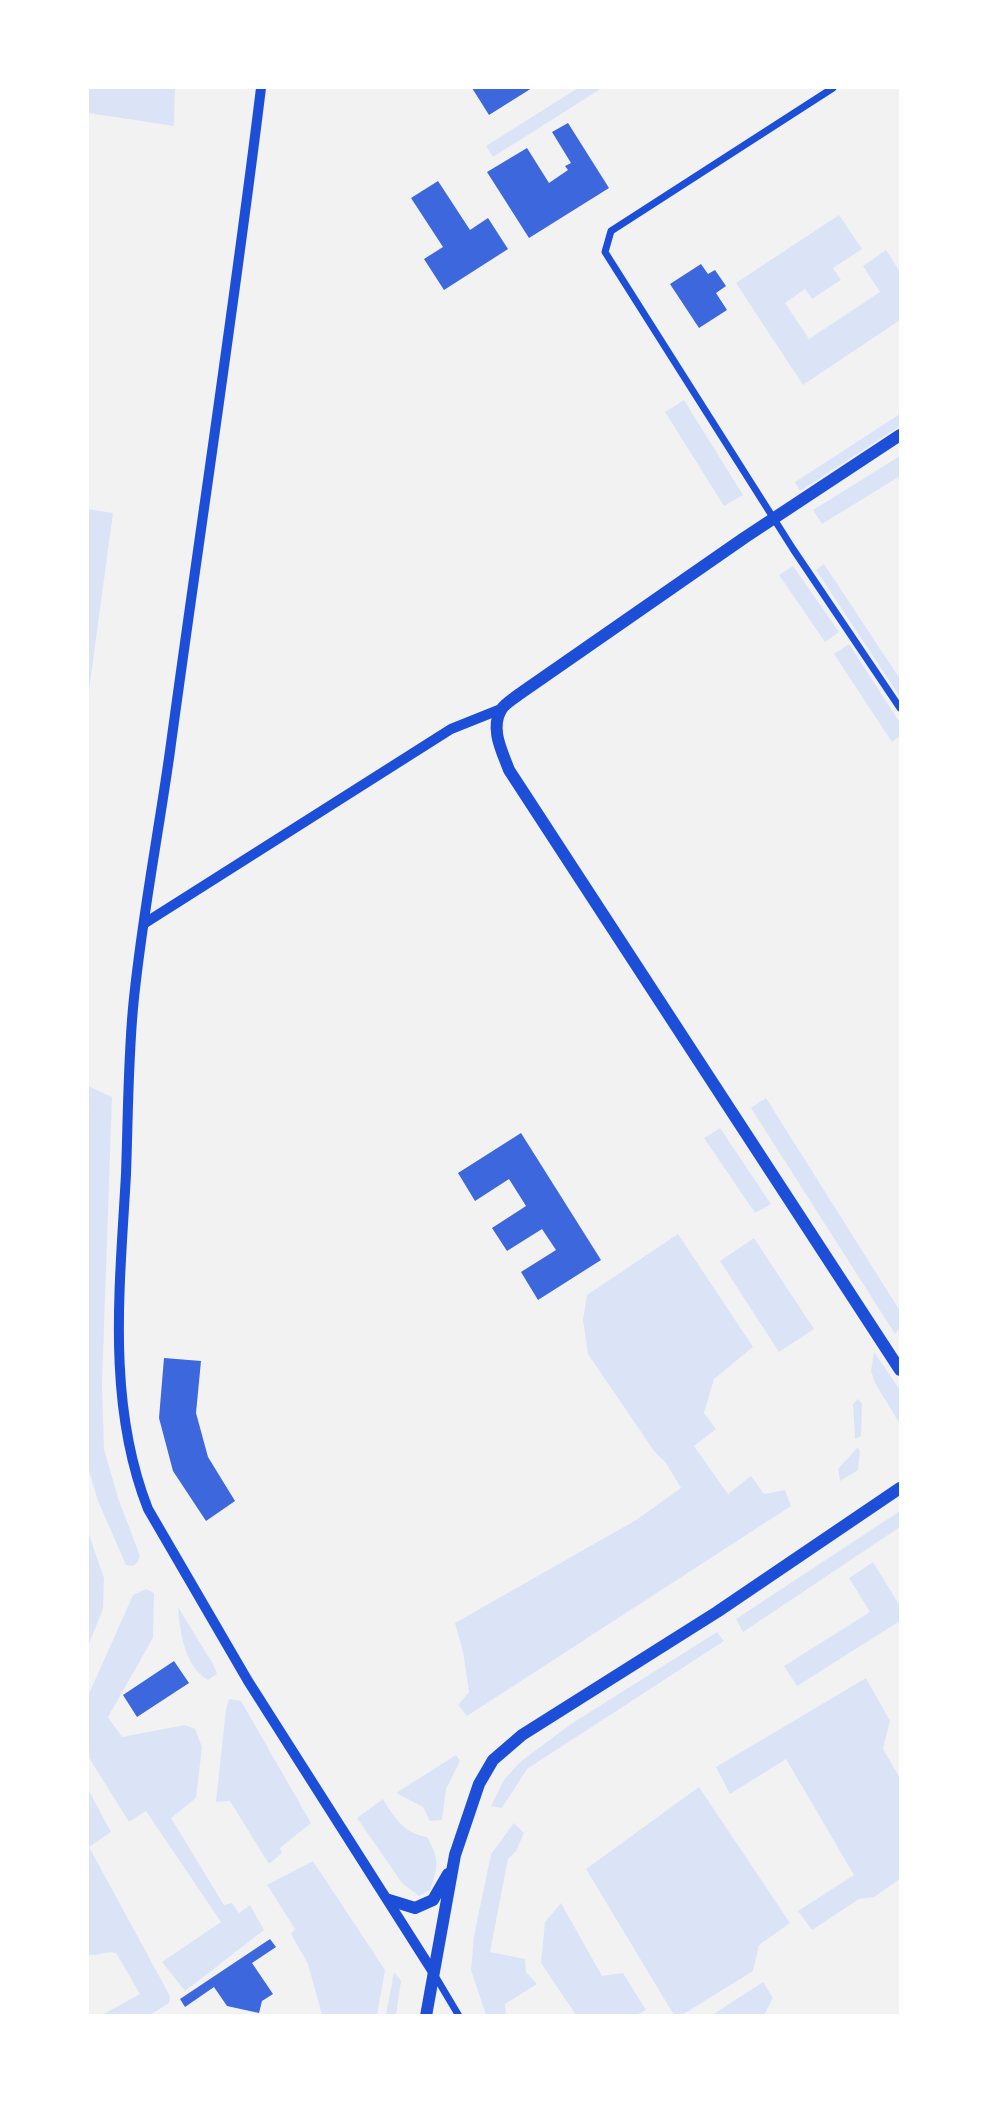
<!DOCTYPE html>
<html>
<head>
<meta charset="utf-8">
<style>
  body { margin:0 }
  #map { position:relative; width:988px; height:2103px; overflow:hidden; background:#f2f2f2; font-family:Barlow,sans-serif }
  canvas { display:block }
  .frame { position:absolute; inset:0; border:89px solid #fff; pointer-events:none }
</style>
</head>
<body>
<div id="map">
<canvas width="988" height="2103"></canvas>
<div class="frame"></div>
</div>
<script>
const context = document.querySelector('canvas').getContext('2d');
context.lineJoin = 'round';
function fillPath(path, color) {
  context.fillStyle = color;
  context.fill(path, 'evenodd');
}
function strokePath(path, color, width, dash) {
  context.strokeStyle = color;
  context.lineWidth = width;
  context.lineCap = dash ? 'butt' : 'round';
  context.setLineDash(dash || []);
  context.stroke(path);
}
const green = new Path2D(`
  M 88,88 L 175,88 L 174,126 L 88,113 Z
  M 578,88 L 602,88 L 493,157 L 486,146 Z
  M 839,215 L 862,249 L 833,268 L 841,280 L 812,299 L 805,289 L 785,303 L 809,339 L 880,292 L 863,266 L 886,250 L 900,272 L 900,320 L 803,385 L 736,283 Z
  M 684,400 L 743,495 L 724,506 L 665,412 Z
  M 900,414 L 900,426 L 800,491 L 795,482 Z
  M 900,456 L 900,476 L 822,524 L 813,510 Z
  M 88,509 L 113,513 L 88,698 Z
  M 824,564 L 900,679 L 900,697 L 816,570 Z
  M 793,566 L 839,632 L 825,642 L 779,575 Z
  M 849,644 L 900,723 L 900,736 L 892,742 L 834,654 Z
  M 88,1086 L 112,1097 L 102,1385 L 104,1449 L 118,1498 L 140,1556 L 138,1562 L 133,1566 L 126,1565 L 98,1501 L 88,1467 Z
  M 766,1098 L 900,1311 L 900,1328 L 895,1334 L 751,1108 Z
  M 720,1128 L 771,1204 L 755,1213 L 704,1138 Z
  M 678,1234 L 753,1347 L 714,1379 L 704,1413 L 716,1429 L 694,1446 L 728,1494 L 751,1476 L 764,1494 L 785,1490 L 791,1506 L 467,1716 L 458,1705 L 469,1692 L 463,1652 L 455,1623 L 636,1520 L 681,1488 L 666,1463 L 654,1451 L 588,1354 L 583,1320 L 587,1295 Z
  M 754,1238 L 814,1329 L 779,1352 L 720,1261 Z
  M 874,1352 L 900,1390 L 900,1424 L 875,1383 L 871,1371 Z
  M 858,1399 L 862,1404 L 861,1436 L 855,1439 L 853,1404 Z
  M 858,1447 L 860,1452 L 858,1470 L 840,1481 L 838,1469 Z
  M 900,1511 L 900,1527 L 743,1632 L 736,1619 Z
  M 88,1532 L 104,1578 L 103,1609 L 88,1646 Z
  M 873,1562 L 900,1606 L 900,1621 L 797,1686 L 784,1666 L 870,1612 L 849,1578 Z
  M 146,1589 L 154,1593 L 153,1638 L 108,1717 L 122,1737 L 185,1725 L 195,1729 L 202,1747 L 196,1798 L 171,1818 L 224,1905 L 232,1903 L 239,1913 L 250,1905 L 264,1930 L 185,1991 L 162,1962 L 221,1922 L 146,1811 L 129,1822 L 88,1756 L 88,1696 L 133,1595 Z
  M 178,1607 L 213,1664 L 217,1674 L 208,1680 C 184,1666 180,1632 178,1607 Z
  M 717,1632 L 724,1641 L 527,1769 L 502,1808 L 491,1806 L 504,1780 L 520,1762 L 571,1724 Z
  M 866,1678 L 890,1721 L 883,1749 L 900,1778 L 900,1879 L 874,1897 L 859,1899 L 812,1930 L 798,1911 L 854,1875 L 786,1759 L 730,1794 L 716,1767 Z
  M 229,1699 L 241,1701 L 311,1823 L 280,1848 L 282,1853 L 269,1864 L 230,1801 L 216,1802 L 226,1709 Z
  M 456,1755 L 460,1761 L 446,1789 L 442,1820 L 430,1821 L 423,1807 L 396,1793 Z
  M 699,1787 L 790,1923 L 759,1945 L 753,1971 L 682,2015 L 674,2015 L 586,1869 Z
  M 88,1789 L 111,1832 L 89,1847 L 170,1996 L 169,2003 L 150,2015 L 102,2015 L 140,1994 L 116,1953 C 108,1950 97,1956 88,1955 Z
  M 383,1799 C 395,1819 404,1833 427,1837 C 440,1859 438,1868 430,1890 L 419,1896 L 402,1883 L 357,1818 Z
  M 514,1823 L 524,1833 L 516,1851 L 508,1859 L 490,1952 L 525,1959 L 526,1972 L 537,1984 L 505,2004 L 506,2015 L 486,2015 L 471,1970 L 474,1936 L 491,1854 Z
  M 313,1861 L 385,1970 L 377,2015 L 322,2015 L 308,1964 L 291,1934 L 295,1929 L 267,1885 Z
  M 561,1903 L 602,1976 L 623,1973 L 646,2010 L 636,2015 L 576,2015 L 541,1963 L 545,1922 Z
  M 394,1972 L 401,1981 L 396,2015 L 386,2015 Z
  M 763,1982 L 773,1998 L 764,2015 L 712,2015 Z`);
const building = new Path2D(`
  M 472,88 L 532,88 L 489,115 Z
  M 568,123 L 609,188 L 529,238 L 487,172 L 527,148 L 549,183 L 568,170 L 565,166 L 571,163 L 552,132 Z
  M 438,181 L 470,230 L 488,218 L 508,249 L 444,290 L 424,259 L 443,247 L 411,198 Z
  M 701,264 L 708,274 L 715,270 L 726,286 L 716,293 L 727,310 L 699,328 L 670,284 Z
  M 521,1133 L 601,1260 L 538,1300 L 521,1272 L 556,1250 L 542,1229 L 507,1251 L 492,1228 L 526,1206 L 509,1179 L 475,1201 L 458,1173 Z
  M 164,1358 L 201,1361 L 196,1413 L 208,1457 L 235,1501 L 206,1521 L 173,1471 L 159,1418 Z
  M 174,1661 L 189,1683 L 137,1717 L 123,1695 Z
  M 270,1939 L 276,1947 L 252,1963 L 273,1994 L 262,2001 L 259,2013 L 227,2006 L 214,1987 L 185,2007 L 180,1999 Z`);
const minor = new Path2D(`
  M 833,88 L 611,231 L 605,252 L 793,549 L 900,708
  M 434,1974 L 459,2016`);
const tertiary = new Path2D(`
  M 145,923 L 451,729 L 501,709`);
const secondary = new Path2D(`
  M 261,88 C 234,309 200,530 170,751 C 158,837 141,922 133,1008 C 128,1063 128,1119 126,1174 C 120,1285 106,1403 148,1509 L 248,1681 L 433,1972`);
const primary = new Path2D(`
  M 900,435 L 744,538 L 518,695 C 513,699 504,704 501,710 C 490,729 502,751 509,770 L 900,1370
  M 389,1900 L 415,1908 L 433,1900 L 448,1874
  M 426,2016 L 455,1855 L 479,1784 L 493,1760 L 522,1735 L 717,1612 L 900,1488`);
fillPath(green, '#dbe4f7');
fillPath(building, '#3d67dc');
strokePath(minor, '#1d4ed8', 7);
strokePath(tertiary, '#1d4ed8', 10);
strokePath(secondary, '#1d4ed8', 10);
strokePath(primary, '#1d4ed8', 12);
</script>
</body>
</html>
